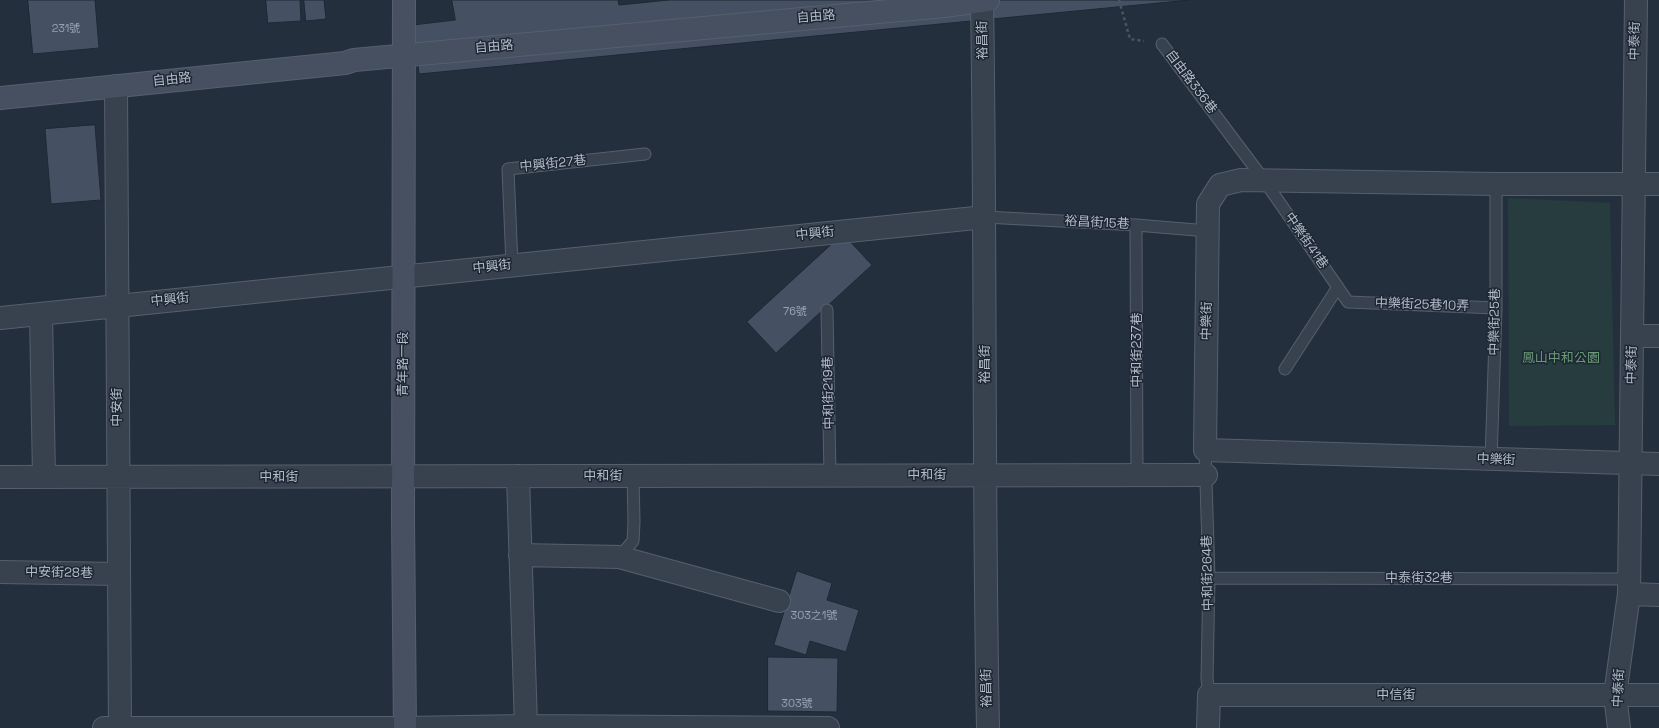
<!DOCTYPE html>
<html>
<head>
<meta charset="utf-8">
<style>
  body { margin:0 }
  canvas { display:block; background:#242f3e }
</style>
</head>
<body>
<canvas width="1659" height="728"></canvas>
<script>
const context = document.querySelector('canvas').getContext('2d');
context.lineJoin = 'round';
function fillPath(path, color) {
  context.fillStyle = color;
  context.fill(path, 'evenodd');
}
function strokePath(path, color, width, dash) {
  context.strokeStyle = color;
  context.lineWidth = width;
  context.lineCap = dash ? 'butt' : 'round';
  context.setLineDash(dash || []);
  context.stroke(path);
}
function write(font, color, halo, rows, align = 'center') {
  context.font = font + ' "Space Grotesk","Noto Sans TC",sans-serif';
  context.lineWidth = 3;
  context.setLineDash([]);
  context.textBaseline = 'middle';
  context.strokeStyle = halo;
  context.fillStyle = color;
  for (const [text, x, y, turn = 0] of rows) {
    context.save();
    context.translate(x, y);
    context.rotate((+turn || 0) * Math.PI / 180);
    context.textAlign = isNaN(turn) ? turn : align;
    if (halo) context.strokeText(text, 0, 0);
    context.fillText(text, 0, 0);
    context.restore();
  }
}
const green = new Path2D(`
  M 1508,198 L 1610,203 L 1615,425 L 1509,426 Z`);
const building = new Path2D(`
  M 28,0 L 95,0 L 99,48 L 33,54 Z
  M 266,0 L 300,0 L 301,21 L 268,23 Z
  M 304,0 L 324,0 L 326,19 L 306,21 Z
  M 452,0 L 618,0 L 619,5 L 669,0 L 1190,0 L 419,74 L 413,25 L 455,20 Z
  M 95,125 L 101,200 L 51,204 L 45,129 Z
  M 843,234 L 872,265 L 776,353 L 747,322 Z
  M 797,571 L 832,583 L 827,600 L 859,610 L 846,652 L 810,641 L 806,655 L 774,645 Z
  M 768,657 L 838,658 L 837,712 L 768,711 Z`);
const path = new Path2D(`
  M 1119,0 L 1130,39 L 1144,41`);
const lane = new Path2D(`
  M 1162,44 L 1264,180 L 1348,302 L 1496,308
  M 985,217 L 1136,225 L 1208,231
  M 1136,225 L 1137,475
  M 512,265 L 508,169 L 645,154
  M 827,310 L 830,476
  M 1285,369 L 1338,287
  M 1205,450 L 1209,578 L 1207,679 L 1209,695
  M 1491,460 L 1496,308 L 1496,184
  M 619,557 L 633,541 L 634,522 L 633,476
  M 1209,578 L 1629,579`);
const street = new Path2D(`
  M 982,0 C 986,243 983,485 988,728
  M 116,86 L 120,728
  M 1659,184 L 1496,184 L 1241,180 L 1220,185 L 1208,204 L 1205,450 L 1659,464
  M 41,314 L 44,477
  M 0,318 L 985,217
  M 1632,336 L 1659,336
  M 518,476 L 526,726
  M 0,477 L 1206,475
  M 520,555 L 619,557 L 779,601
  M 0,572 L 118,574
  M 1629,594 L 1659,595
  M 104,728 L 405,728 L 526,726 L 828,728
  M 1208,728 L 1209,695 L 1659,695
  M 1619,728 L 1615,695 L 1629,594 L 1636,0`);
const secondary = new Path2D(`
  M 404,0 L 403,520 L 405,728
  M 0,98 L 345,63 L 354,60 L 944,6 L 988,0`);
const numberNames = [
  ["231號",66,29],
  ["76號",795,312],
  ["303之1號",814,616],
  ["303號",797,704]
];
const streetNames = [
  ["自由路",816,17,-5],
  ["裕昌街",983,40,-91],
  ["中泰街",1635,41,-89],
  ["自由路",494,47,-5],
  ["自由路",172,80,-6],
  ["自由路336巷",1191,82,53],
  ["中興街27巷",553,164,-6],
  ["裕昌街15巷",1097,223,3],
  ["中興街",815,234,-6],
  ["中樂街41巷",1306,241,55],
  ["中興街",492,267,-6],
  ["中興街",170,300,-6],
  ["中樂街25巷10弄",1422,305,2],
  ["中樂街",1207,321,-89],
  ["中樂街25巷",1495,322,-89],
  ["中和街237巷",1137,350,-90],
  ["青年路一段",403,364,-90],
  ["裕昌街",985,364,-90],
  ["中泰街",1632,365,-89],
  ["中和街219巷",829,393,-91],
  ["中安街",117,407,-90],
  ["中樂街",1496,460,2],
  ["中和街",927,475],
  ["中和街",603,476],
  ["中和街",279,477],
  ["中安街28巷",59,573,1],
  ["中和街264巷",1208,573,-91],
  ["中泰街32巷",1419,578],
  ["裕昌街",987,688,-91],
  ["中泰街",1619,688,-87],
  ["中信街",1396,695]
];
const parkNames = [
  ["鳳山中和公園",1561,358]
];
fillPath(green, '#263c3f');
fillPath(building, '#455162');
strokePath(building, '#1f2835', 1);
strokePath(lane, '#565f6c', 13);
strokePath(street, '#565f6c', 24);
strokePath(secondary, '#565f6c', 24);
strokePath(path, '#44595c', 2.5, [3, 3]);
strokePath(lane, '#38414e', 11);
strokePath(street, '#38414e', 22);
strokePath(secondary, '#465061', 22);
write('11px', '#98a1af', null, numberNames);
write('13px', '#b4bcc9', '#1d2633', streetNames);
write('13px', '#6b9a76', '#1d2633', parkNames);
</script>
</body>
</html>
